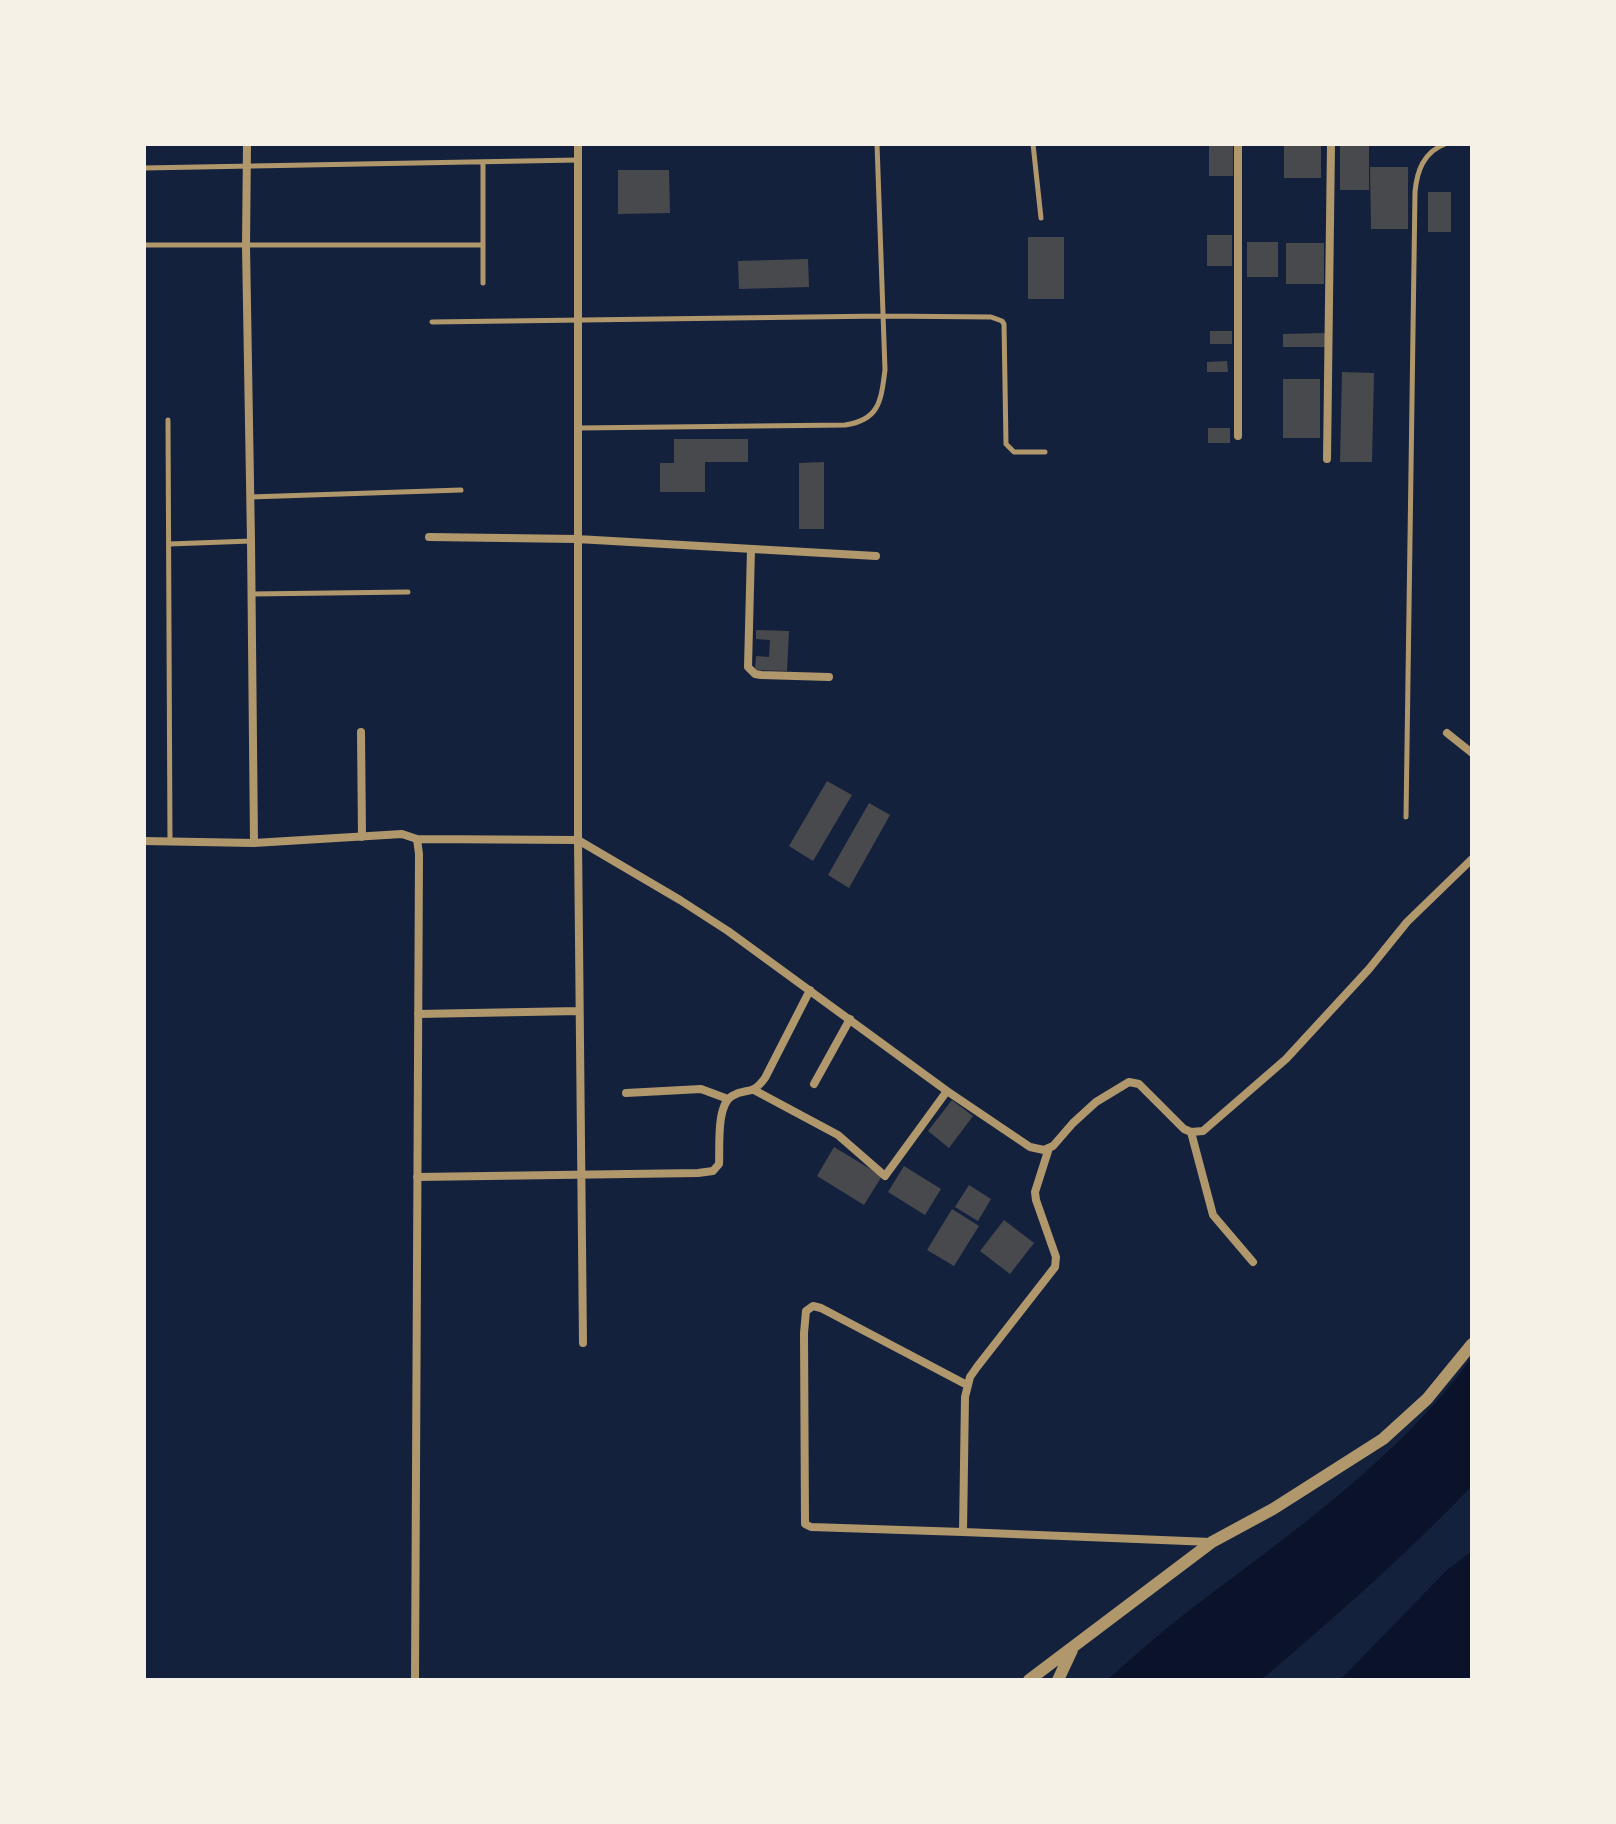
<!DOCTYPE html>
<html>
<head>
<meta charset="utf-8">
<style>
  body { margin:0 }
  #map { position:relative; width:1616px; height:1824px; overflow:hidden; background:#14213d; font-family:Roboto,sans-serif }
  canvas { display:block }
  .frame { position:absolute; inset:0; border:146px solid #f6f1e7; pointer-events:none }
</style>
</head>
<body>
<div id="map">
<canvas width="1616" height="1824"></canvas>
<div class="frame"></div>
</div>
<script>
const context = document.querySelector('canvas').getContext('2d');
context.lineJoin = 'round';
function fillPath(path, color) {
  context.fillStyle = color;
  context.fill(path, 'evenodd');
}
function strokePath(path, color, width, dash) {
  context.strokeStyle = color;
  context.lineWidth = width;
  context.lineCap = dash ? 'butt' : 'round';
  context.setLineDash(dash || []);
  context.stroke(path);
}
const water = new Path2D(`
  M 1472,1357 L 1472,1486 C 1406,1555 1334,1618 1261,1680 L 1107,1680 C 1130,1660 1153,1639 1177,1620 C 1278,1542 1397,1462 1472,1357 Z
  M 1472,1551 L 1472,1680 L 1340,1680 L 1447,1570 Z`);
const building = new Path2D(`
  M 1209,144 L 1233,144 L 1233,176 L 1209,176 Z
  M 1284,144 L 1321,144 L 1321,178 L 1284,178 Z
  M 1340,144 L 1369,144 L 1369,190 L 1340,190 Z
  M 1370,167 L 1408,167 L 1408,229 L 1371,229 Z
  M 618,170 L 669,170 L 670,213 L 618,214 Z
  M 1428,192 L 1451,192 L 1451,232 L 1428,232 Z
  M 1207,235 L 1232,235 L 1232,266 L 1207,266 Z
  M 1028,237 L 1064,237 L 1064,299 L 1028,299 Z
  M 1247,242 L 1278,242 L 1278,277 L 1247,277 Z
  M 1286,243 L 1324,243 L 1324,284 L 1286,284 Z
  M 808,259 L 809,287 L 739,289 L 738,261 Z
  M 1210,331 L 1232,331 L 1232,344 L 1210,344 Z
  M 1325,333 L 1325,347 L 1283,347 L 1283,334 Z
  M 1227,361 L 1228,372 L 1207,372 L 1207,362 Z
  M 1342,372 L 1374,373 L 1372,462 L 1340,462 Z
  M 1283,379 L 1320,379 L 1320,438 L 1283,438 Z
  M 1208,428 L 1230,428 L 1230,443 L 1208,443 Z
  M 674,439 L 748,439 L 748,462 L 705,462 L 705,492 L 660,492 L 660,463 L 674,463 Z
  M 824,462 L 824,529 L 799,529 L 799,463 Z
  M 756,630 L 789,631 L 787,671 L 755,670 L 756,656 L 769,657 L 770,640 L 756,639 Z
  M 827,781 L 852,795 L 813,861 L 789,846 Z
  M 869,803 L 890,815 L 849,888 L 828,875 Z
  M 952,1100 L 973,1116 L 949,1148 L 928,1131 Z
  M 834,1147 L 882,1176 L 864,1205 L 817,1176 Z
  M 904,1166 L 941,1189 L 925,1215 L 888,1192 Z
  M 969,1185 L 991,1199 L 978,1221 L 955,1207 Z
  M 952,1209 L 979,1226 L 954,1266 L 927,1250 Z
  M 1004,1220 L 1034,1243 L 1010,1274 L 980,1251 Z`);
const service = new Path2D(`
  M 1033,144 L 1041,218
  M 483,162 L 483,283
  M 144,168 L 578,160
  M 144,245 L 483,245
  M 432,322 L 883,316 L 991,317 L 1002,321 L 1004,324 L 1006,444 L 1014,452 L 1045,452
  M 168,420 L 170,842
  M 579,428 L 845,425 C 880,420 881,400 885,370 L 877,144
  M 250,497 L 461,490
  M 169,544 L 251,541
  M 252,594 L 408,592
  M 1406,817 L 1415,192 C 1417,170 1424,152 1445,144`);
const minor = new Path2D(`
  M 247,144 L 246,246 L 251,541 L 254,843
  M 578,144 L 578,840 L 583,1343
  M 1238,436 L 1238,144
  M 1327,459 L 1331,144
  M 429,537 L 577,539 L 876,556
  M 751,549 L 748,667 L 755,674 L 761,675 L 829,677
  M 361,732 L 362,837
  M 1447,733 L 1472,753
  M 417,839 L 578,840 L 680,900 L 728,931 L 947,1091 L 1030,1147 L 1044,1150 L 1053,1146 L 1073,1123 L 1096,1102 L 1129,1082 L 1139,1084 L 1184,1129 L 1191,1132 L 1203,1131 L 1286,1059 L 1369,969 L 1407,922 L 1472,859
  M 144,841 L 254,843 L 402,834 L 417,839 L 419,854 L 415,1680
  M 418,1014 L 579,1011
  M 814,1084 L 850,1019
  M 754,1090 L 838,1135 L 885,1176 L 947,1091
  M 626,1093 L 701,1089 L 728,1099
  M 1191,1132 L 1213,1215 L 1253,1262
  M 1049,1148 L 1035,1192 L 1036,1200 L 1056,1257 L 1055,1267 L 977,1367 L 970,1377 L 965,1397 L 963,1532 L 1211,1542
  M 417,1177 L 698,1173 L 713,1171 L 719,1164 C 720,1148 716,1105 732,1096 C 747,1087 751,1097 765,1078 L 810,990
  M 963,1532 L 811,1527 L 805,1524 L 804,1333 L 806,1311 L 813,1306 L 821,1308 L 967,1385`);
const tertiary = new Path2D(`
  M 1029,1680 L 1212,1542 L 1273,1509 L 1383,1439 L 1427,1399 L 1472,1344
  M 1058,1680 L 1072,1650`);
fillPath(water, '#0b132b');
fillPath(building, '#48494c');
strokePath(service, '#b1986c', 5);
strokePath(minor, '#b1986c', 8);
strokePath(tertiary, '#b1986c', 12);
</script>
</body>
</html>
